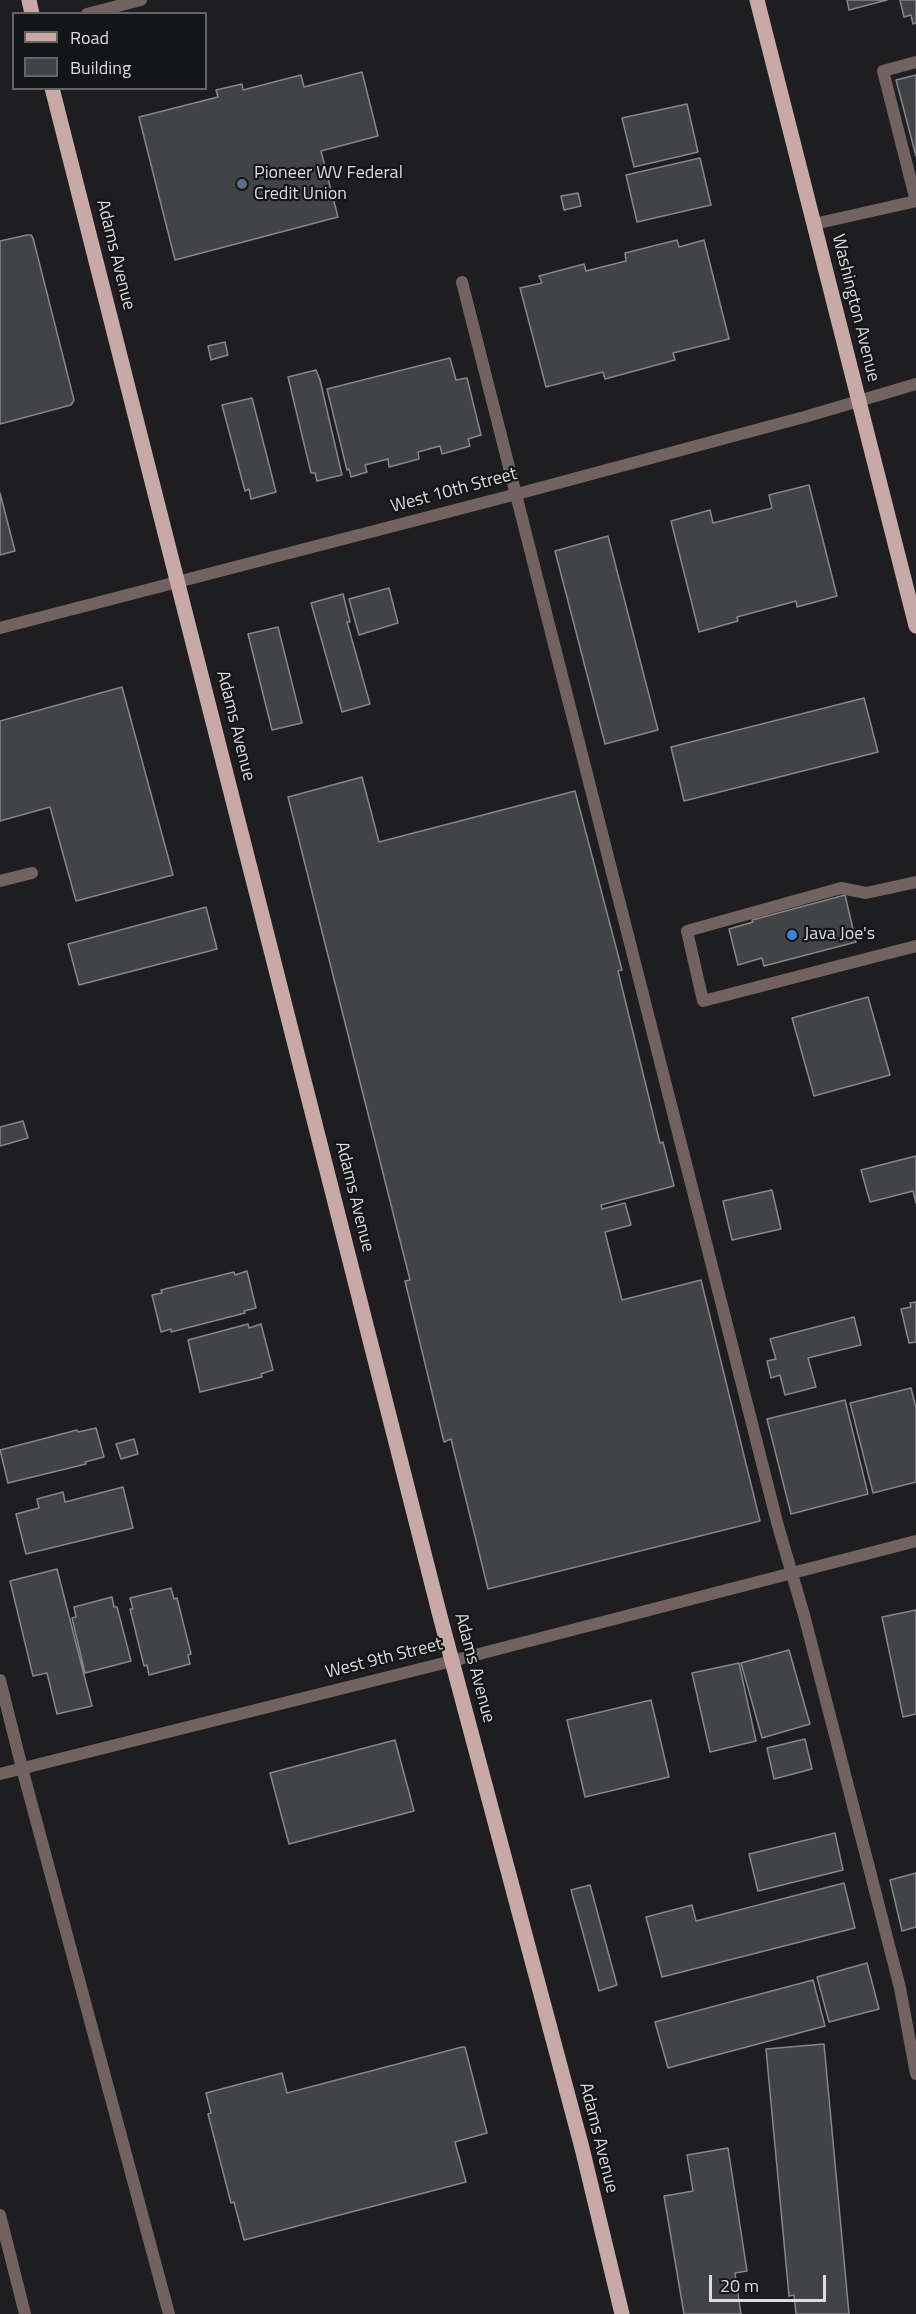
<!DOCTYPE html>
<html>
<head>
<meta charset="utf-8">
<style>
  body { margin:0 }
  #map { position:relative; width:916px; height:2314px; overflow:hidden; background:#1e1e21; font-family:"Titillium Web",sans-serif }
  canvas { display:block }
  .legend { position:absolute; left:12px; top:12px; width:195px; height:78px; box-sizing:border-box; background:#141517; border:2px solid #646567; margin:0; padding:8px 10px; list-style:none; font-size:18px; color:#dcdcde }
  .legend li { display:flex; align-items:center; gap:12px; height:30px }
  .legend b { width:30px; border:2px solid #646567 }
  .scale { position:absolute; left:709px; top:2275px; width:117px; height:27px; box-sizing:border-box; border:3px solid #dcdcde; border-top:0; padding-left:8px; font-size:18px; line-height:21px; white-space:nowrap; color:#dcdcde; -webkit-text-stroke:4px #141517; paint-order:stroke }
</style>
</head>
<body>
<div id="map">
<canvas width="916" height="2314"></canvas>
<ul class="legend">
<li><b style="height:8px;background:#c8a9a6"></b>Road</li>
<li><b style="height:16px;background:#424345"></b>Building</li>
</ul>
<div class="scale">20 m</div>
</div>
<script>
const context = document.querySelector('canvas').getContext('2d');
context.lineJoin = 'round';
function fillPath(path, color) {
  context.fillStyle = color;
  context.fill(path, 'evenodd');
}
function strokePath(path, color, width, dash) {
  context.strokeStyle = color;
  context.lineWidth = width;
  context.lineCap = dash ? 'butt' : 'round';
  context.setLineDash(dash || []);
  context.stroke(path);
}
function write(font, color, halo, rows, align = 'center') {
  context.font = font + ' "Titillium Web",sans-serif';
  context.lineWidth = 4.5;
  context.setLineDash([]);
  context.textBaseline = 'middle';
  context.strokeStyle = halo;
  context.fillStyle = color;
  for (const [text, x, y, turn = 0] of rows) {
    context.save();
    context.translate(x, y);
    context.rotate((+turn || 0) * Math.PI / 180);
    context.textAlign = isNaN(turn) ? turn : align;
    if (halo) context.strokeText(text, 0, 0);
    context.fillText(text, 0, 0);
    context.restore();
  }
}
const building = new Path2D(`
  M 847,0 L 887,0 L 849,10 Z
  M 900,0 L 916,0 L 916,23 L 913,24 L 911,15 L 904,17 Z
  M 362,72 L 378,136 L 321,151 L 338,217 L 175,260 L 139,117 L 218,97 L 216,90 L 242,84 L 243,90 L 301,75 L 304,87 Z
  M 916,75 L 916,156 L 896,80 Z
  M 687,104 L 698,152 L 634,167 L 622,118 Z
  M 700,158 L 711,205 L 637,222 L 626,175 Z
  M 578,193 L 581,206 L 564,210 L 561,196 Z
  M 27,235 L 31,235 L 33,238 L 74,400 L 71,405 L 0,424 L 0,241 Z
  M 677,240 L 679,247 L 704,240 L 729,339 L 673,353 L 675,360 L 605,379 L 603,372 L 546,387 L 520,288 L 542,283 L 539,276 L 584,264 L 586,271 L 626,261 L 625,253 Z
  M 225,342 L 228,355 L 211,360 L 208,346 Z
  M 450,358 L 456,380 L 467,378 L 481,435 L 468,439 L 470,446 L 442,454 L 440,446 L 418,452 L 419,459 L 389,467 L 388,459 L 365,465 L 367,472 L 351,477 L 349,469 L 347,470 L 327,389 Z
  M 316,370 L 320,380 L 342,475 L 317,481 L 315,473 L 311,473 L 288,377 Z
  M 252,398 L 276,492 L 251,499 L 249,489 L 245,491 L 222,405 Z
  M 809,485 L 837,596 L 797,607 L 796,601 L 737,617 L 738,621 L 699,632 L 671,521 L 710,510 L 713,523 L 772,508 L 769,495 Z
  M 0,493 L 15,551 L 0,555 Z
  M 608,536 L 658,730 L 605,744 L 555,551 Z
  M 389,588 L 398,623 L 359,635 L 349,599 Z
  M 343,594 L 350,622 L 347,622 L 370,704 L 342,712 L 311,603 Z
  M 278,627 L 302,723 L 272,730 L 248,634 Z
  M 122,687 L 173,875 L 76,901 L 50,807 L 0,821 L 0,721 Z
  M 864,698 L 878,752 L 684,801 L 671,747 Z
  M 362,777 L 379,842 L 575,791 L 622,970 L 618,971 L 660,1143 L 663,1142 L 674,1186 L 601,1205 L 602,1209 L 625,1203 L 631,1225 L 605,1232 L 622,1300 L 701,1280 L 760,1521 L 488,1589 L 451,1439 L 444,1442 L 405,1281 L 410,1280 L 288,797 Z
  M 845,895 L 856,942 L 764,966 L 762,958 L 738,965 L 729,929 L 753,922 L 752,920 Z
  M 206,907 L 217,949 L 79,985 L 68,944 Z
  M 868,997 L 890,1075 L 814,1096 L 792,1018 Z
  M 23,1121 L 28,1138 L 0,1146 L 0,1127 Z
  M 916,1156 L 916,1203 L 913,1191 L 870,1202 L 861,1170 Z
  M 772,1190 L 781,1229 L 732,1240 L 723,1201 Z
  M 247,1271 L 256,1308 L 244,1311 L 245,1313 L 171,1332 L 171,1329 L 161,1332 L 152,1295 L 162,1293 L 161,1290 L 234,1272 L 235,1275 Z
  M 916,1302 L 916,1342 L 909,1343 L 901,1309 L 911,1307 L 910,1303 Z
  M 854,1317 L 861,1345 L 808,1358 L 816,1387 L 785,1395 L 780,1375 L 771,1378 L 767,1361 L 776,1359 L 770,1339 Z
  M 248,1324 L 249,1328 L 261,1324 L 273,1370 L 261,1374 L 262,1377 L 200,1392 L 188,1340 Z
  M 911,1388 L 916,1408 L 916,1482 L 873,1493 L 850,1403 Z
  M 845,1400 L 868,1494 L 791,1514 L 767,1419 Z
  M 96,1428 L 104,1457 L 85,1462 L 86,1464 L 8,1483 L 0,1450 L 77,1430 L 78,1432 Z
  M 134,1439 L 138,1454 L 121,1459 L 116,1444 Z
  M 123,1487 L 133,1528 L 26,1554 L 16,1514 L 39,1508 L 37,1499 L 63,1492 L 65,1502 Z
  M 57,1569 L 92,1706 L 57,1714 L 47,1673 L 33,1676 L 10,1581 Z
  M 171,1588 L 174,1599 L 177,1598 L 191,1654 L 188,1655 L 190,1664 L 149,1675 L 147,1665 L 144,1666 L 130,1609 L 133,1609 L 130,1598 Z
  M 112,1597 L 114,1607 L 117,1607 L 131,1661 L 85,1673 L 72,1618 L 76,1617 L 74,1607 Z
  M 916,1610 L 916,1714 L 903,1717 L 882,1617 Z
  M 789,1650 L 810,1724 L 762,1738 L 741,1663 Z
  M 739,1663 L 756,1741 L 710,1752 L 692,1673 Z
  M 651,1700 L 669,1777 L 585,1797 L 567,1720 Z
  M 805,1739 L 812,1769 L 774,1779 L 767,1748 Z
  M 395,1740 L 414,1811 L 289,1844 L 270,1773 Z
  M 835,1833 L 843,1870 L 758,1891 L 749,1854 Z
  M 916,1873 L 916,1927 L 902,1931 L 890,1880 Z
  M 844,1883 L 855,1928 L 662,1977 L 646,1917 L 692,1905 L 696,1921 Z
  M 590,1885 L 617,1985 L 599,1991 L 571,1890 Z
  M 867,1963 L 879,2009 L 829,2022 L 817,1977 Z
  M 813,1980 L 825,2026 L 668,2068 L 655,2022 Z
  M 824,2044 L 849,2314 L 796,2314 L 794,2295 L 789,2296 L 766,2049 Z
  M 462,2047 L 465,2047 L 487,2133 L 455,2142 L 466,2182 L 244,2240 L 234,2202 L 231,2203 L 208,2114 L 211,2113 L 206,2093 L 282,2073 L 287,2093 Z
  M 728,2148 L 747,2271 L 735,2273 L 741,2314 L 684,2314 L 664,2196 L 693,2191 L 687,2155 Z`);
const service = new Path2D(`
  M 916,62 L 883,71 L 916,201
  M 814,224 L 916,201
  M 462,282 L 778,1526 L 804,1615 L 900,1988 L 916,2074
  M 0,881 L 32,873
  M 916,882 L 866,893 L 841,888 L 687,931 L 703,1001 L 916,946
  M 22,1768 L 169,2314`);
const minor = new Path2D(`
  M 87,14 L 141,0
  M 0,628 L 517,494 L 808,416 L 916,384
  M 0,1680 L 22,1768
  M 0,1774 L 452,1661 L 916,1541
  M 0,2215 L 25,2314`);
const primary = new Path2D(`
  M 29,0 L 32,14
  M 757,0 L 916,626
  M 52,88 L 440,1616 L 582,2148 L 622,2314`);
const markers = [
  [242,184,6,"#5c6f8a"],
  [792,935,6,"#3f7fe0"]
];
const poiNames = [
  ["Pioneer WV Federal",254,174],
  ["Credit Union",254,195],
  ["Java Joe's",804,935]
];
const streetNames = [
  ["Adams Avenue",115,255,76],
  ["Washington Avenue",855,308,76],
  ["West 10th Street",454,491,-15],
  ["Adams Avenue",235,726,76],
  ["Adams Avenue",354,1197,76],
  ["West 9th Street",384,1659,-14],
  ["Adams Avenue",474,1668,75],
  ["Adams Avenue",598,2138,76]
];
fillPath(building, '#424345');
strokePath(building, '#86878a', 1.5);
strokePath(service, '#726362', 12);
strokePath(minor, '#726362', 12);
strokePath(primary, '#c8a9a6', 15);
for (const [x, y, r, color] of markers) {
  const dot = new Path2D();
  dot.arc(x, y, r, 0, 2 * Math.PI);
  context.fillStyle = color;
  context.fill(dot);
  strokePath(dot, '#141517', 2);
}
write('18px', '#dcdcde', '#141517', poiNames, 'left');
write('18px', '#dcdcde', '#141517', streetNames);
</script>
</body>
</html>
